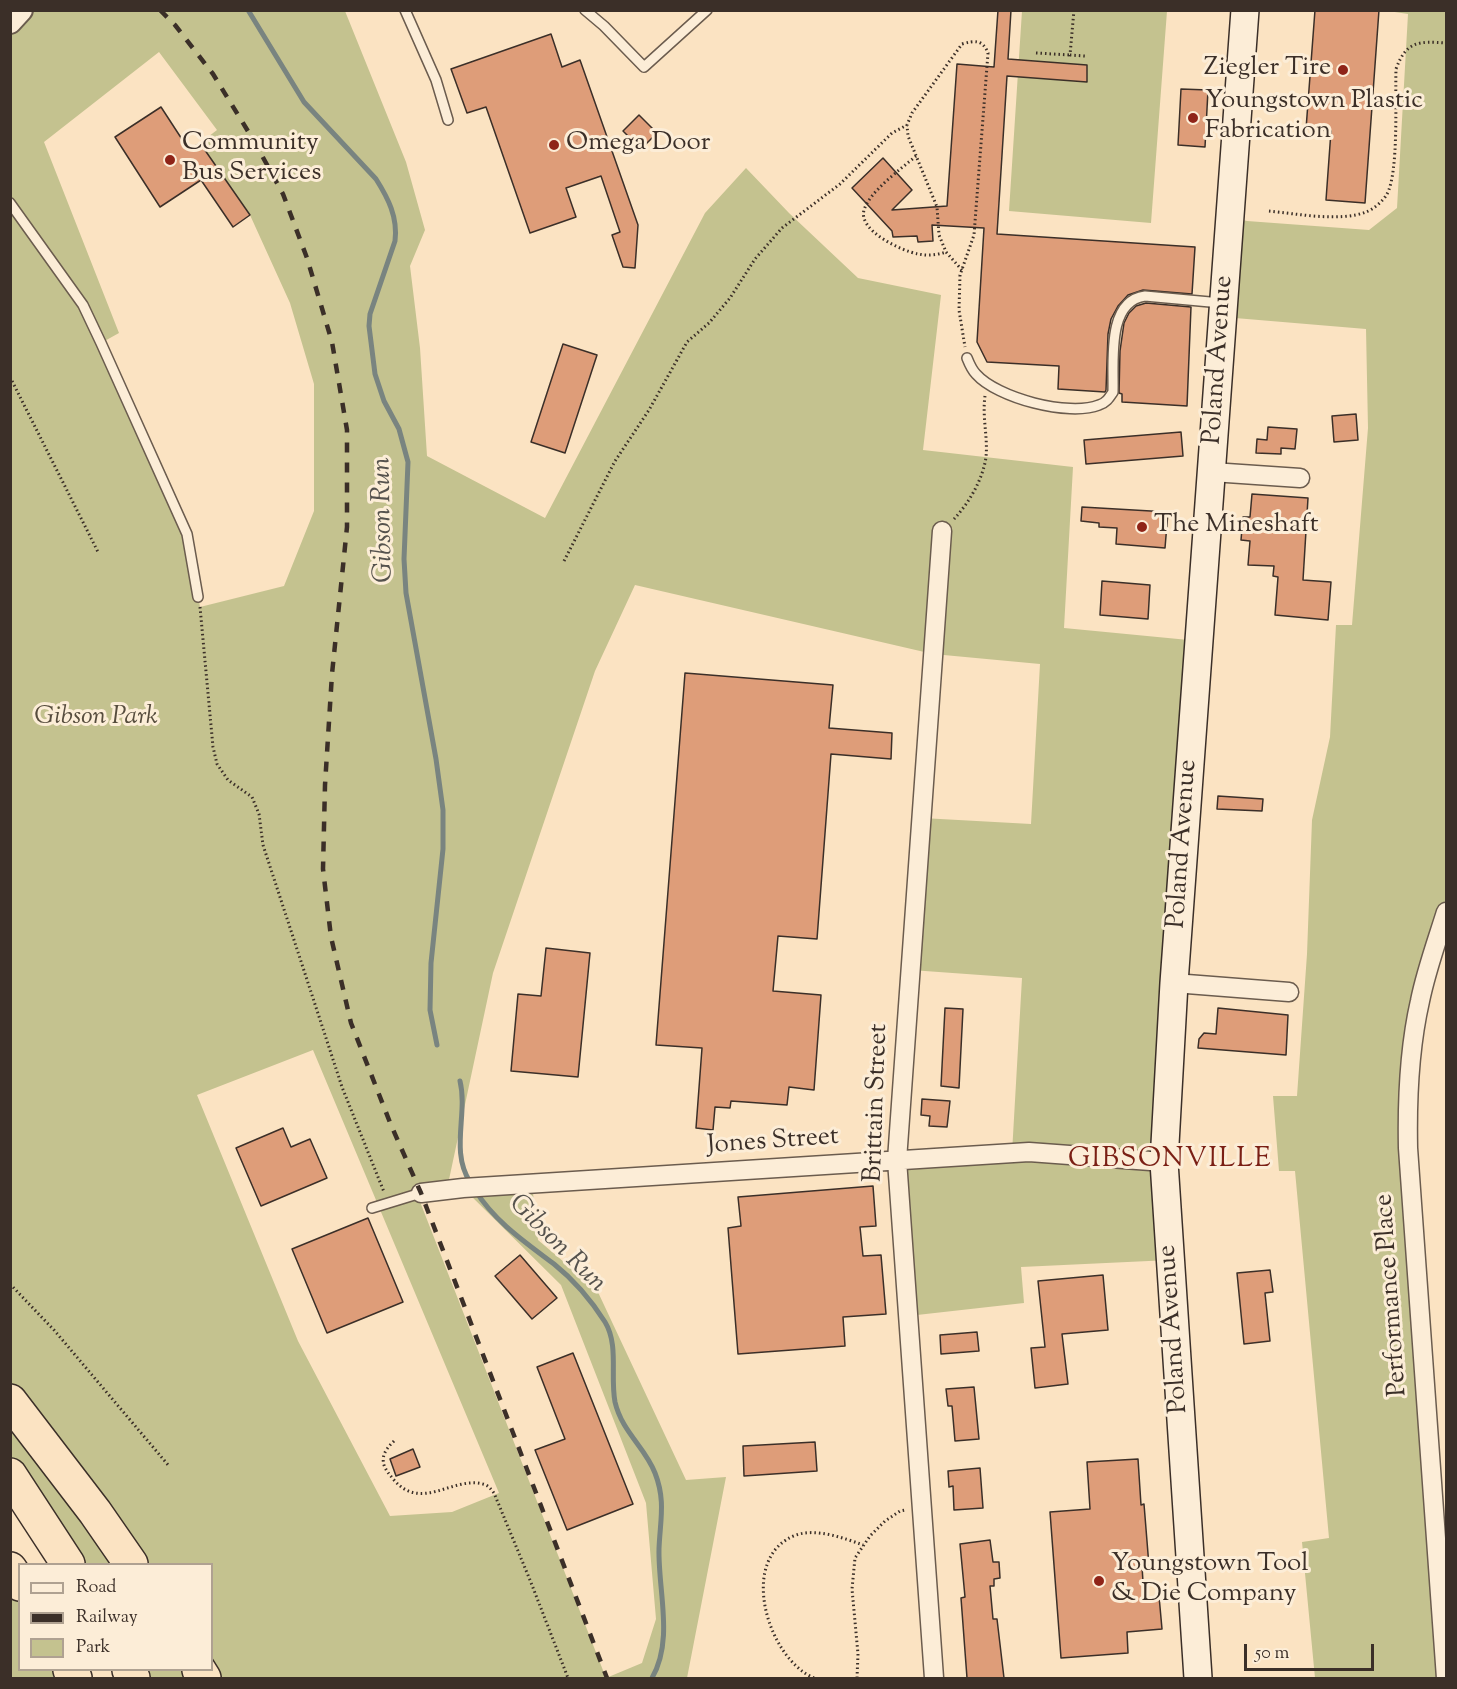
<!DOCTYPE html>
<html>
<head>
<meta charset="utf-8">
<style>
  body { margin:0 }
  #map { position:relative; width:1457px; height:1689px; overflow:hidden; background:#fbe3c2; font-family:"Sorts Mill Goudy",serif }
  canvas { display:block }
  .frame { position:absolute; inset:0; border:12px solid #3b2f28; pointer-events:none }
  .legend { position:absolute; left:18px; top:1563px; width:195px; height:108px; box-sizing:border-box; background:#fcedd7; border:2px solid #afa191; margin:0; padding:8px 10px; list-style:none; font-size:18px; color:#3b2f28 }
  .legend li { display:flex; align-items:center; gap:12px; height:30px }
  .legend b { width:30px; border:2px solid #afa191 }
  .scale { position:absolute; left:1244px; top:1644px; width:130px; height:27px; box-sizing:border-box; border:3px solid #3b2f28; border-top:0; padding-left:8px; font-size:18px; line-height:21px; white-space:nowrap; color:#3b2f28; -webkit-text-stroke:4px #fcedd7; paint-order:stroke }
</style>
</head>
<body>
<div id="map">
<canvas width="1457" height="1689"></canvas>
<div class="frame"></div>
<ul class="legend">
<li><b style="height:8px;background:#fcedd7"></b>Road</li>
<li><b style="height:8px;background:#3b2f28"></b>Railway</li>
<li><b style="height:16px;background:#c4c28f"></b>Park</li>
</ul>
<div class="scale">50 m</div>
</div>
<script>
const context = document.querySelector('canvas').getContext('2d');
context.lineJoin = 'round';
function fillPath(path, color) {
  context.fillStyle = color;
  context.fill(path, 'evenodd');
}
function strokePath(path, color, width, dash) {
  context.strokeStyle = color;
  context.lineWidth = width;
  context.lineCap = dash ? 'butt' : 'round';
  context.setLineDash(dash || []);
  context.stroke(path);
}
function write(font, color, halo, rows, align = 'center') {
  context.font = font + ' "Sorts Mill Goudy",serif';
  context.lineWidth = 6;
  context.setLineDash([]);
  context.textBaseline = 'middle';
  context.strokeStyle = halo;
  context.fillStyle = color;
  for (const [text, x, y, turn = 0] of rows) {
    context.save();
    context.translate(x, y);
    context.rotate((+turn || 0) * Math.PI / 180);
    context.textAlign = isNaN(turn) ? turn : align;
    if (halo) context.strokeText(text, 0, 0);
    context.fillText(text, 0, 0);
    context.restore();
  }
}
const green = new Path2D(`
  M 11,11 L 345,11 L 406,162 L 425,230 L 410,266 L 420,348 L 427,456 L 545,518 L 705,213 L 746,168 L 789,213 L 858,278 L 941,295 L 923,450 L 1073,467 L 1064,628 L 1199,641 L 1170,1260 L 1021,1267 L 1024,1303 L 908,1316 L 897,1160 L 1012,1153 L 1022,978 L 911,970 L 922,818 L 1031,824 L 1040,664 L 933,654 L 635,585 L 595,671 L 493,973 L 447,1189 L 417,1194 L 606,1678 L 642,1663 L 656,1619 L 646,1503 L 561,1285 L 463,1188 L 532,1184 L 538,1240 L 597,1290 L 686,1480 L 726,1477 L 687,1678 L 133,1678 L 129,1670 L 212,1670 L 212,1564 L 68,1564 L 11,1475 ZM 159,52 L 217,130 L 200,143 L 217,169 L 201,180 L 205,186 L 221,175 L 250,215 L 290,303 L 314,384 L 314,511 L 284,586 L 200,607 L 187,534 L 101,343 L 119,333 L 44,142 ZM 313,1050 L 499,1493 L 452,1512 L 390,1516 L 298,1341 L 197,1095 Z
  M 1022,11 L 1167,11 L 1151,223 L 1009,211 Z
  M 1388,11 L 1446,11 L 1446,912 L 1408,1075 L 1446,1678 L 1315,1678 L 1302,1542 L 1329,1538 L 1295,1171 L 1279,1171 L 1273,1096 L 1297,1096 L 1307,954 L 1312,820 L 1330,737 L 1336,625 L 1352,625 L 1368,428 L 1366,329 L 1223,317 L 1230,217 L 1247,221 L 1369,230 L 1397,208 L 1408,14 Z
  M 10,1569 L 19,1584 L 20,1670 L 70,1670 L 75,1678 L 11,1678 Z`);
const stream = new Path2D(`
  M 248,10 L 304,102 L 376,179 C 388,198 398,217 395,241 L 370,314 L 369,326 L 375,374 L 384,401 L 399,429 L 408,462 L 404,559 L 406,593 L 436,759 L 443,810 L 443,849 L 431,963 L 430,1010 L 437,1045
  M 460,1081 C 468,1114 450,1151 470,1182
  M 475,1190 C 495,1222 525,1242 554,1264 C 574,1280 591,1300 605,1322 C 619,1345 610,1376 615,1402 C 622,1432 645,1447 655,1473 C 666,1501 660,1521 659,1549 C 658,1591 674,1640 652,1678`);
const building = new Path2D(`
  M 998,10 L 1011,10 L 1008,59 L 1087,65 L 1087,82 L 1007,76 L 997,234 L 1195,247 L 1192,294 L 1143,290 L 1128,295 L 1118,306 L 1111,319 L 1108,334 L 1106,390 L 1105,392 L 1058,389 L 1059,366 L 987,362 L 977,342 L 984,228 L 932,225 L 933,241 L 918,242 L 917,236 L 893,237 L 892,231 L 852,188 L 883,158 L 912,190 L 892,210 L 947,206 L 957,64 L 994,67 Z
  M 1315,10 L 1379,10 L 1365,203 L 1326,200 L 1331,131 L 1306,129 Z
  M 551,34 L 562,67 L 580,60 L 638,225 L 635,268 L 623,267 L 612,235 L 620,232 L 601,176 L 566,188 L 576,217 L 530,233 L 486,107 L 467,113 L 451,69 Z
  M 1181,89 L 1208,90 L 1205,147 L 1178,145 Z
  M 161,107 L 189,150 L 200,143 L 250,215 L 233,227 L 201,180 L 160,207 L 115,137 Z
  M 639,115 L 657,133 L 641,149 L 623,131 Z
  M 1146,303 L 1191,307 L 1187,406 L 1122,402 L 1122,394 L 1119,393 L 1120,351 L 1124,323 L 1129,313 L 1136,306 Z
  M 563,344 L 597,355 L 565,453 L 531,442 Z
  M 1356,414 L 1358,440 L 1334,442 L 1332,416 Z
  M 1268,427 L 1297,429 L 1295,449 L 1281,448 L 1281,454 L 1256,453 L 1257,439 L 1267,440 Z
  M 1181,432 L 1183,456 L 1086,464 L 1084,440 Z
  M 1252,494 L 1308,498 L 1303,580 L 1331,582 L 1328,620 L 1275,615 L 1278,577 L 1273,576 L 1274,566 L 1248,565 L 1250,541 L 1241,540 L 1243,517 L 1250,517 Z
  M 1082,507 L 1168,512 L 1165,548 L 1116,544 L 1117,528 L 1099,527 L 1099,523 L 1081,521 Z
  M 1102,581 L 1150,585 L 1148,619 L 1100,615 Z
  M 685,673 L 833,685 L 829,728 L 892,733 L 891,759 L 831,754 L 817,939 L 778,936 L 773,991 L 821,995 L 814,1090 L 789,1087 L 787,1105 L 731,1101 L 730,1108 L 715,1107 L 713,1130 L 696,1128 L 702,1048 L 656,1045 Z
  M 1218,796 L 1263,799 L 1262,811 L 1217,809 Z
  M 546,948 L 590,953 L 578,1077 L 511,1071 L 518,994 L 541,996 Z
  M 945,1008 L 963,1009 L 959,1088 L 941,1086 Z
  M 1218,1008 L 1288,1015 L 1286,1055 L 1198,1048 L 1199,1039 L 1204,1033 L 1216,1034 Z
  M 922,1099 L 950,1101 L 947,1127 L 929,1126 L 930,1116 L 921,1115 Z
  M 283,1128 L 291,1147 L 310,1139 L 327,1178 L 261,1206 L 236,1148 Z
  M 873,1186 L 876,1226 L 860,1227 L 863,1256 L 881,1255 L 886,1314 L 843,1317 L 845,1346 L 738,1354 L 728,1228 L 741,1226 L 738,1197 Z
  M 368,1218 L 403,1302 L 327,1333 L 292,1249 Z
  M 520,1255 L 557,1298 L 532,1319 L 495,1276 Z
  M 1270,1270 L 1273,1292 L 1265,1293 L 1270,1341 L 1244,1344 L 1237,1273 Z
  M 1103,1275 L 1108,1330 L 1062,1334 L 1068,1384 L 1035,1388 L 1031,1348 L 1045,1347 L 1038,1281 Z
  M 977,1332 L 979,1351 L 941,1354 L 940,1335 Z
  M 573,1353 L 633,1504 L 567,1530 L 535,1450 L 565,1439 L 537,1367 Z
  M 974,1387 L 979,1439 L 955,1441 L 952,1406 L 948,1406 L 946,1389 Z
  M 815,1442 L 817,1471 L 744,1476 L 743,1446 Z
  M 413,1449 L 420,1467 L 396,1476 L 390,1459 Z
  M 1138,1459 L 1141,1505 L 1144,1504 L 1149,1566 L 1142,1566 L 1144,1598 L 1159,1596 L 1162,1629 L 1127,1632 L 1128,1653 L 1061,1658 L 1050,1512 L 1090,1509 L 1087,1462 Z
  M 980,1468 L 983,1508 L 954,1510 L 953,1486 L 949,1487 L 948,1471 Z
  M 990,1540 L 993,1562 L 999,1562 L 1000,1578 L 994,1579 L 994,1586 L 990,1586 L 993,1619 L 997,1619 L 1004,1678 L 967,1678 L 961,1598 L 965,1597 L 960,1544 Z`);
const path = new Path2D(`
  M 1074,10 L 1070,55 L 1085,56
  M 1036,53 L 1070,55
  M 916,156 C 901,169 870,191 864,210 C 858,231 902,251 918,254 C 928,256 937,255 946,252
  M 1269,211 C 1298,214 1340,222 1366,212 C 1374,209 1383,201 1387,194 C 1399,172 1395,97 1396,69 C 1406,41 1419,41 1446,43
  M 962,270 L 946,252 L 939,235 L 937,207 L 908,136 L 907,125 L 912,113 L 962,44 C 975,40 983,40 988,53 L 974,235 L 960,275 L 959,310 L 965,347
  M 10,377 L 98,552
  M 954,519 C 969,503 983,479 986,457 C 988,437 982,417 985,396
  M 564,561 L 615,461 L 649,410 L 687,342 L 709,323 L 730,298 L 755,259 L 782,228 L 840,184 L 892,133 L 907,125
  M 200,607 L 213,747 L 217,764 L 228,780 L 252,797 L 259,814 L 263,845 L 342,1087 L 384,1192
  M 10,1284 L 54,1330 L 169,1466
  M 394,1441 C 387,1448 381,1455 384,1465 C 386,1471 390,1475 394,1480 C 421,1512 453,1476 483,1484 C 488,1485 491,1489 494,1493 L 530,1580 L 568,1678
  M 814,1678 C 767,1658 737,1557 796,1535 C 816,1528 844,1538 863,1545
  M 857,1678 L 858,1654 L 852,1589 L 855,1558 L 870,1536 L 885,1521 L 900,1511 L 905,1510`);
const service = new Path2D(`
  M 405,10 L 436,80 L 448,120
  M 585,10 L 604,26 L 644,67 L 707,10
  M 10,203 L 83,305 L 101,343 L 187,534 L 198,597
  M 967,358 C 969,363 972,370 976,374 C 997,398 1069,417 1099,405 C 1106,403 1109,398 1113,392 C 1114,363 1106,301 1145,296 L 1221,303
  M 372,1208 L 421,1193`);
const minor = new Path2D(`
  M 1212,472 L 1300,478
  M 1174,983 L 1289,992
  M 421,1193 L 463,1188 L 1029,1152 L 1164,1162
  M 934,1678 L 897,1160 L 942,531
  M 1446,1678 L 1408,1148 C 1407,1098 1409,1049 1420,1001 C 1426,971 1437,941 1446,912`);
const tertiary = new Path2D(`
  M 10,22 L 21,10`);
const secondary = new Path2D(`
  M 1198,1678 L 1164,1162 L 1174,983 L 1245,10`);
const motorway = new Path2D(`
  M 10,1401 L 95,1512 L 131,1564
  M 10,1475 L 68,1564
  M 10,1569 L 20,1584
  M 70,1670 L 75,1678
  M 129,1670 L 133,1678
  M 199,1670 L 204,1678`);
const rail = new Path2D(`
  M 160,10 L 175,25 L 213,74 L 254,141 L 283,194 L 307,258 L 332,342 L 347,430 L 347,527 L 332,674 L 325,785 L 323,869 L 331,937 L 351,1023 L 391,1125 L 421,1193 L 607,1678`);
const markers = [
  [1343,70,6,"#8f2418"],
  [1193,118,6,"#8f2418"],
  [554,145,6,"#8f2418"],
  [170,160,6,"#8f2418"],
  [1142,527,6,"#8f2418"],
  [1099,1581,6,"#8f2418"]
];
const poiNames = [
  ["Ziegler Tire",1331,70,"right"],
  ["Youngstown Plastic",1205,103],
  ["Fabrication",1205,133],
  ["Community",182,145],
  ["Bus Services",182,175],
  ["Omega Door",566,145],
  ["The Mineshaft",1154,527],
  ["Youngstown Tool",1111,1566],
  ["& Die Company",1111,1596]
];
const streetNames = [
  ["Poland Avenue",1220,360,-86],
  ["Poland Avenue",1184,844,-86],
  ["Brittain Street",878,1103,-88],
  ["Jones Street",773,1143,-4],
  ["Performance Place",1393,1295,-94],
  ["Poland Avenue",1175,1329,-94]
];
const parkNames = [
  ["Gibson Park",96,719]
];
const waterNames = [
  ["Gibson Run",385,520,-91],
  ["Gibson Run",556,1245,45]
];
const neighbourhoodNames = [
  ["GIBSONVILLE",1170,1161]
];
fillPath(green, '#c4c28f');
strokePath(stream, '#798480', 5);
fillPath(building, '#de9d79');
strokePath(building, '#3b2f28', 1.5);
strokePath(service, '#6b5c4e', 12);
strokePath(minor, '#6b5c4e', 21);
strokePath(tertiary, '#6b5c4e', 26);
strokePath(secondary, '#3b2f28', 30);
strokePath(motorway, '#3b2f28', 36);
strokePath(path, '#3b2f28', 3, [1.5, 3]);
strokePath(service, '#fcedd7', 9);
strokePath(minor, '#fcedd7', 18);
strokePath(tertiary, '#fcedd7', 22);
strokePath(secondary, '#fcedd7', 27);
strokePath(motorway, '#fbe3c2', 33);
strokePath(rail, '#3b2f28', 4.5, [10, 10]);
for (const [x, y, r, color] of markers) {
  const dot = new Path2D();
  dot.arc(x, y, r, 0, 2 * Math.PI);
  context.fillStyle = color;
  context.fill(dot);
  strokePath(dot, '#fcedd7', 2);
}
write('26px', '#3b2f28', '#fcedd7', poiNames, 'left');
write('26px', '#3b2f28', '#fcedd7', streetNames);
write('italic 26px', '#564c3d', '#fcedd7', parkNames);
write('italic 27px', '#55524d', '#fcedd7', waterNames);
context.letterSpacing = '1.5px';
write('27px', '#7a1f14', '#fcedd7', neighbourhoodNames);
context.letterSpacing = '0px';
</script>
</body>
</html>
